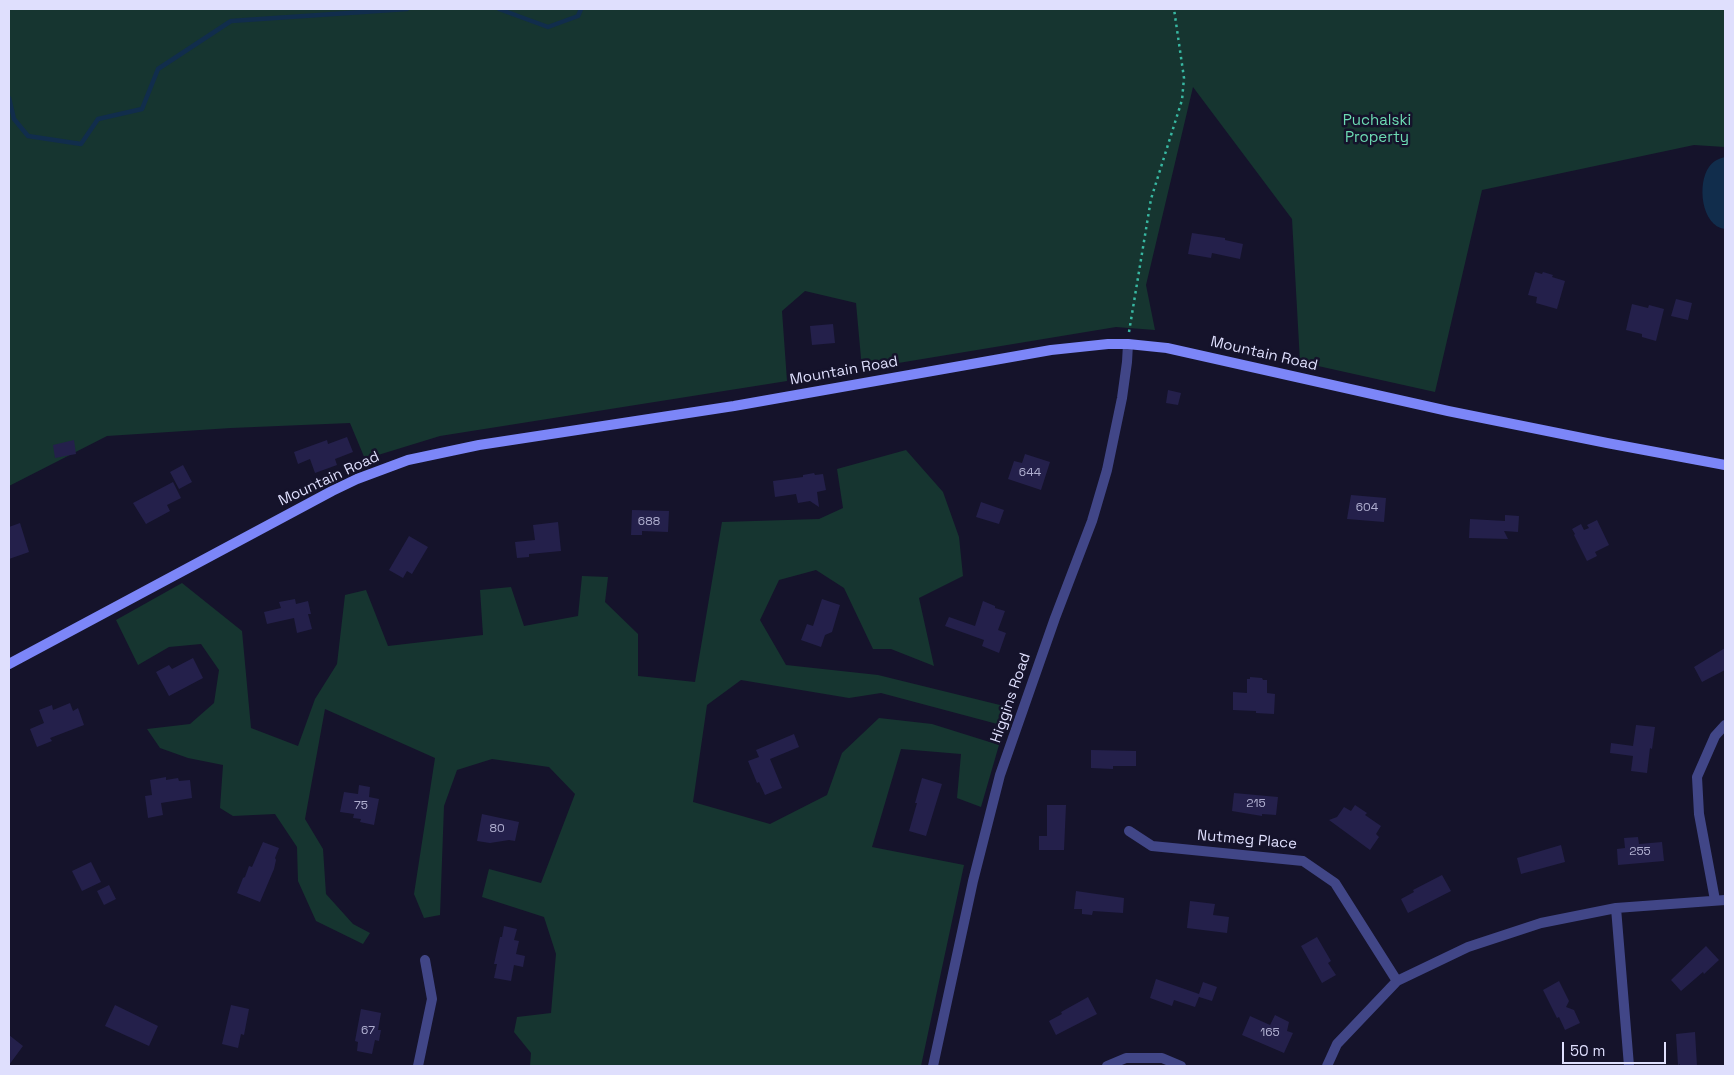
<!DOCTYPE html>
<html>
<head>
<meta charset="utf-8">
<style>
  body { margin:0 }
  #map { position:relative; width:1734px; height:1075px; overflow:hidden; background:#15132b; font-family:"Space Grotesk",sans-serif }
  canvas { display:block }
  .frame { position:absolute; inset:0; border:10px solid #dfdffd; pointer-events:none }
  .scale { position:absolute; left:1562px; top:1042px; width:104px; height:22px; box-sizing:border-box; border:2px solid #dfdffd; border-top:0; padding-left:6px; font-size:15px; line-height:18px; white-space:nowrap; color:#dfdffd; -webkit-text-stroke:4px #15132b; paint-order:stroke }
</style>
</head>
<body>
<div id="map">
<canvas width="1734" height="1075"></canvas>
<div class="frame"></div>
<div class="scale">50 m</div>
</div>
<script>
const context = document.querySelector('canvas').getContext('2d');
context.lineJoin = 'round';
function fillPath(path, color) {
  context.fillStyle = color;
  context.fill(path, 'evenodd');
}
function strokePath(path, color, width, dash) {
  context.strokeStyle = color;
  context.lineWidth = width;
  context.lineCap = dash ? 'butt' : 'round';
  context.setLineDash(dash || []);
  context.stroke(path);
}
function write(font, color, halo, rows, align = 'center') {
  context.font = font + ' "Space Grotesk",sans-serif';
  context.lineWidth = 5;
  context.setLineDash([]);
  context.textBaseline = 'middle';
  context.strokeStyle = halo;
  context.fillStyle = color;
  for (const [text, x, y, turn = 0] of rows) {
    context.save();
    context.translate(x, y);
    context.rotate((+turn || 0) * Math.PI / 180);
    context.textAlign = isNaN(turn) ? turn : align;
    if (halo) context.strokeText(text, 0, 0);
    context.fillText(text, 0, 0);
    context.restore();
  }
}
const green = new Path2D(`
  M 9,9 L 1725,9 L 1725,147 L 1694,145 L 1482,190 L 1435,392 L 1300,362 L 1292,219 L 1193,87 L 1146,285 L 1155,330 L 1116,327 L 862,369 L 856,303 L 805,291 L 782,311 L 787,381 L 440,436 L 365,459 L 350,423 L 231,428 L 107,436 L 9,486 Z
  M 906,450 L 943,492 L 959,537 L 963,576 L 919,598 L 934,666 L 891,649 L 873,649 L 844,588 L 816,570 L 779,580 L 760,620 L 786,665 L 878,675 L 1008,707 L 1001,725 L 881,693 L 849,698 L 741,680 L 707,705 L 693,802 L 770,824 L 827,795 L 842,753 L 879,718 L 932,724 L 999,745 L 981,807 L 957,798 L 961,754 L 901,749 L 872,847 L 964,865 L 921,1066 L 530,1066 L 531,1053 L 514,1032 L 517,1017 L 551,1013 L 556,954 L 544,917 L 482,897 L 489,869 L 541,883 L 575,794 L 549,767 L 492,759 L 457,770 L 444,806 L 440,915 L 424,918 L 414,894 L 435,758 L 325,709 L 305,819 L 323,849 L 326,894 L 353,924 L 370,933 L 363,944 L 316,921 L 298,881 L 297,847 L 275,814 L 233,816 L 220,808 L 223,765 L 188,758 L 160,748 L 147,729 L 190,724 L 214,703 L 219,670 L 201,644 L 169,647 L 138,665 L 116,620 L 182,583 L 242,631 L 251,728 L 298,746 L 315,699 L 337,664 L 345,595 L 366,590 L 388,646 L 483,635 L 480,590 L 511,587 L 524,626 L 578,616 L 582,576 L 608,577 L 605,602 L 638,634 L 638,676 L 695,682 L 722,522 L 819,519 L 843,508 L 837,469 Z`);
const water = new Path2D(`
  M 1725,157 L 1725,229 C 1701,226 1697,183 1709,167 C 1713,161 1718,159 1725,157 Z`);
const stream = new Path2D(`
  M 499,9 L 548,27 L 578,16 L 581,9
  M 9,98 L 14,119 L 28,136 L 81,144 L 98,119 L 142,109 L 158,69 L 231,21 L 407,9`);
const building = new Path2D(`
  M 1192,233 L 1225,238 L 1225,240 L 1243,244 L 1240,259 L 1212,253 L 1211,258 L 1188,254 Z
  M 1535,272 L 1542,274 L 1543,272 L 1553,275 L 1552,277 L 1565,281 L 1557,309 L 1536,303 L 1537,297 L 1528,295 Z
  M 1676,299 L 1692,303 L 1688,320 L 1671,316 Z
  M 1632,304 L 1648,308 L 1649,305 L 1664,309 L 1656,341 L 1642,337 L 1642,334 L 1626,330 Z
  M 833,324 L 835,343 L 812,345 L 810,326 Z
  M 1168,390 L 1181,393 L 1178,405 L 1166,403 Z
  M 347,437 L 353,452 L 335,459 L 337,465 L 315,473 L 310,459 L 298,464 L 294,452 L 327,440 L 328,444 Z
  M 74,440 L 76,454 L 55,458 L 53,445 Z
  M 1025,454 L 1050,462 L 1041,490 L 1008,479 L 1014,461 L 1022,463 Z
  M 183,465 L 192,482 L 179,489 L 170,472 Z
  M 814,473 L 815,475 L 823,474 L 826,490 L 817,492 L 819,507 L 810,501 L 798,503 L 796,494 L 775,497 L 773,481 L 803,477 L 803,475 Z
  M 173,482 L 181,498 L 167,505 L 170,511 L 146,524 L 133,503 Z
  M 1351,495 L 1386,498 L 1384,522 L 1347,519 Z
  M 981,502 L 1004,510 L 999,524 L 976,517 Z
  M 632,510 L 669,511 L 668,532 L 642,531 L 642,535 L 631,535 Z
  M 1505,515 L 1519,516 L 1518,532 L 1504,531 L 1508,539 L 1469,538 L 1470,519 L 1505,521 Z
  M 1597,520 L 1609,545 L 1595,552 L 1597,556 L 1587,561 L 1574,535 L 1575,534 L 1572,529 L 1581,524 L 1584,530 L 1589,528 L 1587,525 Z
  M 558,522 L 561,551 L 529,554 L 529,557 L 517,558 L 515,542 L 535,540 L 533,525 Z
  M 20,523 L 29,552 L 9,559 L 9,527 Z
  M 409,536 L 428,547 L 412,574 L 407,571 L 403,578 L 389,570 Z
  M 295,599 L 296,604 L 308,601 L 311,614 L 308,614 L 312,629 L 297,633 L 294,618 L 267,624 L 264,612 L 281,608 L 279,602 Z
  M 822,599 L 840,605 L 832,632 L 825,635 L 821,647 L 801,640 L 807,624 L 813,626 Z
  M 983,601 L 995,606 L 995,608 L 1005,611 L 998,630 L 1006,633 L 999,653 L 982,646 L 984,640 L 945,626 L 949,617 L 975,626 Z
  M 1725,648 L 1725,670 L 1702,682 L 1694,667 Z
  M 193,658 L 203,678 L 169,696 L 156,672 L 169,665 L 172,669 Z
  M 1250,677 L 1262,678 L 1263,680 L 1267,680 L 1267,693 L 1275,694 L 1274,714 L 1256,713 L 1256,711 L 1233,710 L 1233,692 L 1247,693 L 1247,679 L 1250,679 Z
  M 70,703 L 73,711 L 78,708 L 84,725 L 50,738 L 52,741 L 37,747 L 30,729 L 44,723 L 39,710 L 52,705 L 53,710 Z
  M 1636,725 L 1655,727 L 1652,749 L 1650,748 L 1647,773 L 1631,771 L 1633,756 L 1610,753 L 1611,743 L 1633,746 Z
  M 794,734 L 799,747 L 770,759 L 782,788 L 765,795 L 759,782 L 757,783 L 748,761 L 759,757 L 756,750 Z
  M 1091,750 L 1136,751 L 1136,766 L 1113,766 L 1113,769 L 1091,768 Z
  M 166,777 L 166,780 L 178,778 L 179,781 L 190,780 L 192,798 L 161,803 L 163,815 L 148,818 L 145,796 L 152,795 L 150,780 Z
  M 922,778 L 942,784 L 926,836 L 909,831 L 917,803 L 915,803 Z
  M 359,785 L 370,787 L 369,797 L 379,799 L 374,825 L 360,822 L 361,819 L 353,818 L 354,814 L 340,812 L 344,792 L 358,794 Z
  M 1234,793 L 1278,797 L 1276,815 L 1262,814 L 1262,816 L 1232,811 Z
  M 1047,805 L 1066,805 L 1064,850 L 1039,850 L 1039,836 L 1047,836 Z
  M 1355,805 L 1367,813 L 1365,815 L 1381,826 L 1376,834 L 1379,837 L 1370,850 L 1329,820 L 1337,817 L 1344,807 L 1351,811 Z
  M 482,814 L 519,822 L 515,841 L 509,840 L 490,843 L 477,841 Z
  M 1638,837 L 1639,844 L 1662,842 L 1664,861 L 1618,865 L 1617,849 L 1625,848 L 1624,838 Z
  M 263,842 L 279,848 L 275,858 L 276,860 L 274,869 L 260,902 L 237,893 L 243,878 L 245,877 L 249,866 L 252,867 Z
  M 1561,845 L 1565,862 L 1521,874 L 1517,858 Z
  M 91,862 L 101,882 L 82,891 L 72,871 Z
  M 1442,875 L 1451,891 L 1408,913 L 1401,899 L 1414,892 L 1413,890 Z
  M 109,885 L 116,899 L 104,905 L 97,891 Z
  M 1076,891 L 1124,898 L 1123,913 L 1093,911 L 1092,915 L 1082,914 L 1082,909 L 1074,909 Z
  M 1190,901 L 1215,904 L 1213,915 L 1229,917 L 1227,933 L 1187,928 Z
  M 504,926 L 517,929 L 514,940 L 519,941 L 516,954 L 525,956 L 523,967 L 514,965 L 511,981 L 494,978 L 497,964 L 494,964 L 500,937 L 502,937 Z
  M 1317,937 L 1331,961 L 1328,963 L 1336,975 L 1322,983 L 1301,946 Z
  M 1706,946 L 1719,960 L 1704,974 L 1703,972 L 1681,991 L 1671,980 Z
  M 1156,979 L 1199,994 L 1203,982 L 1217,987 L 1212,1001 L 1199,997 L 1195,1007 L 1174,1000 L 1172,1006 L 1150,998 Z
  M 1559,981 L 1569,1001 L 1566,1007 L 1574,1010 L 1580,1023 L 1565,1030 L 1559,1017 L 1557,1018 L 1543,990 Z
  M 1088,997 L 1097,1014 L 1056,1035 L 1049,1021 L 1062,1014 L 1061,1012 Z
  M 115,1005 L 158,1026 L 149,1046 L 105,1026 Z
  M 231,1005 L 249,1009 L 244,1035 L 241,1034 L 238,1048 L 222,1044 Z
  M 361,1009 L 381,1013 L 378,1030 L 381,1030 L 379,1041 L 375,1040 L 372,1054 L 357,1051 L 358,1042 L 355,1041 Z
  M 1275,1015 L 1289,1022 L 1287,1031 L 1293,1033 L 1284,1053 L 1242,1035 L 1250,1016 L 1270,1025 Z
  M 1695,1032 L 1697,1066 L 1680,1066 L 1680,1064 L 1678,1065 L 1676,1034 Z
  M 9,1035 L 23,1046 L 9,1065 Z`);
const path = new Path2D(`
  M 1129,332 L 1151,199 L 1182,100 L 1184,78 L 1174,9`);
const minor = new Path2D(`
  M 1129,831 L 1152,846 L 1303,861 L 1335,883 L 1397,981
  M 1715,900 L 1699,814 L 1697,777 L 1715,736 L 1725,725
  M 1616,908 L 1629,1066
  M 418,1066 L 432,999 L 425,960
  M 933,1066 L 973,881 L 1000,775 L 1055,618 L 1092,521 L 1107,470 L 1122,398 L 1127,362 L 1128,344
  M 1107,1066 L 1126,1058 L 1162,1058 L 1181,1066
  M 1327,1066 L 1337,1044 L 1397,981 L 1468,947 L 1541,923 L 1616,908 L 1725,900`);
const secondary = new Path2D(`
  M 9,664 L 332,491 L 357,479 L 408,460 L 479,445 L 734,406 L 1051,350 L 1108,344 L 1128,344 L 1167,348 L 1448,411 L 1607,443 L 1725,465`);
const numberNames = [
  ["644",1030,473],
  ["604",1367,508],
  ["688",649,522],
  ["215",1256,804],
  ["75",361,806],
  ["80",497,829],
  ["255",1640,852],
  ["67",368,1031],
  ["165",1270,1033]
];
const parkNames = [
  ["Puchalski",1377,121],
  ["Property",1377,138]
];
const streetNames = [
  ["Mountain Road",1264,354,13],
  ["Mountain Road",844,371,-10],
  ["Mountain Road",329,479,-25],
  ["Higgins Road",1011,698,-71],
  ["Nutmeg Place",1247,840,5]
];
fillPath(green, '#163530');
fillPath(water, '#112d4c');
strokePath(stream, '#112d4c', 4.5);
fillPath(building, '#24204b');
strokePath(path, '#38b8a2', 2.5, [2.5, 4]);
strokePath(minor, '#414687', 10);
strokePath(secondary, '#7c86f8', 10);
write('12px', '#b0afd0', null, numberNames);
write('15px', '#6ddbb3', '#15132b', parkNames);
write('15px', '#dfdffd', '#15132b', streetNames);
</script>
</body>
</html>
